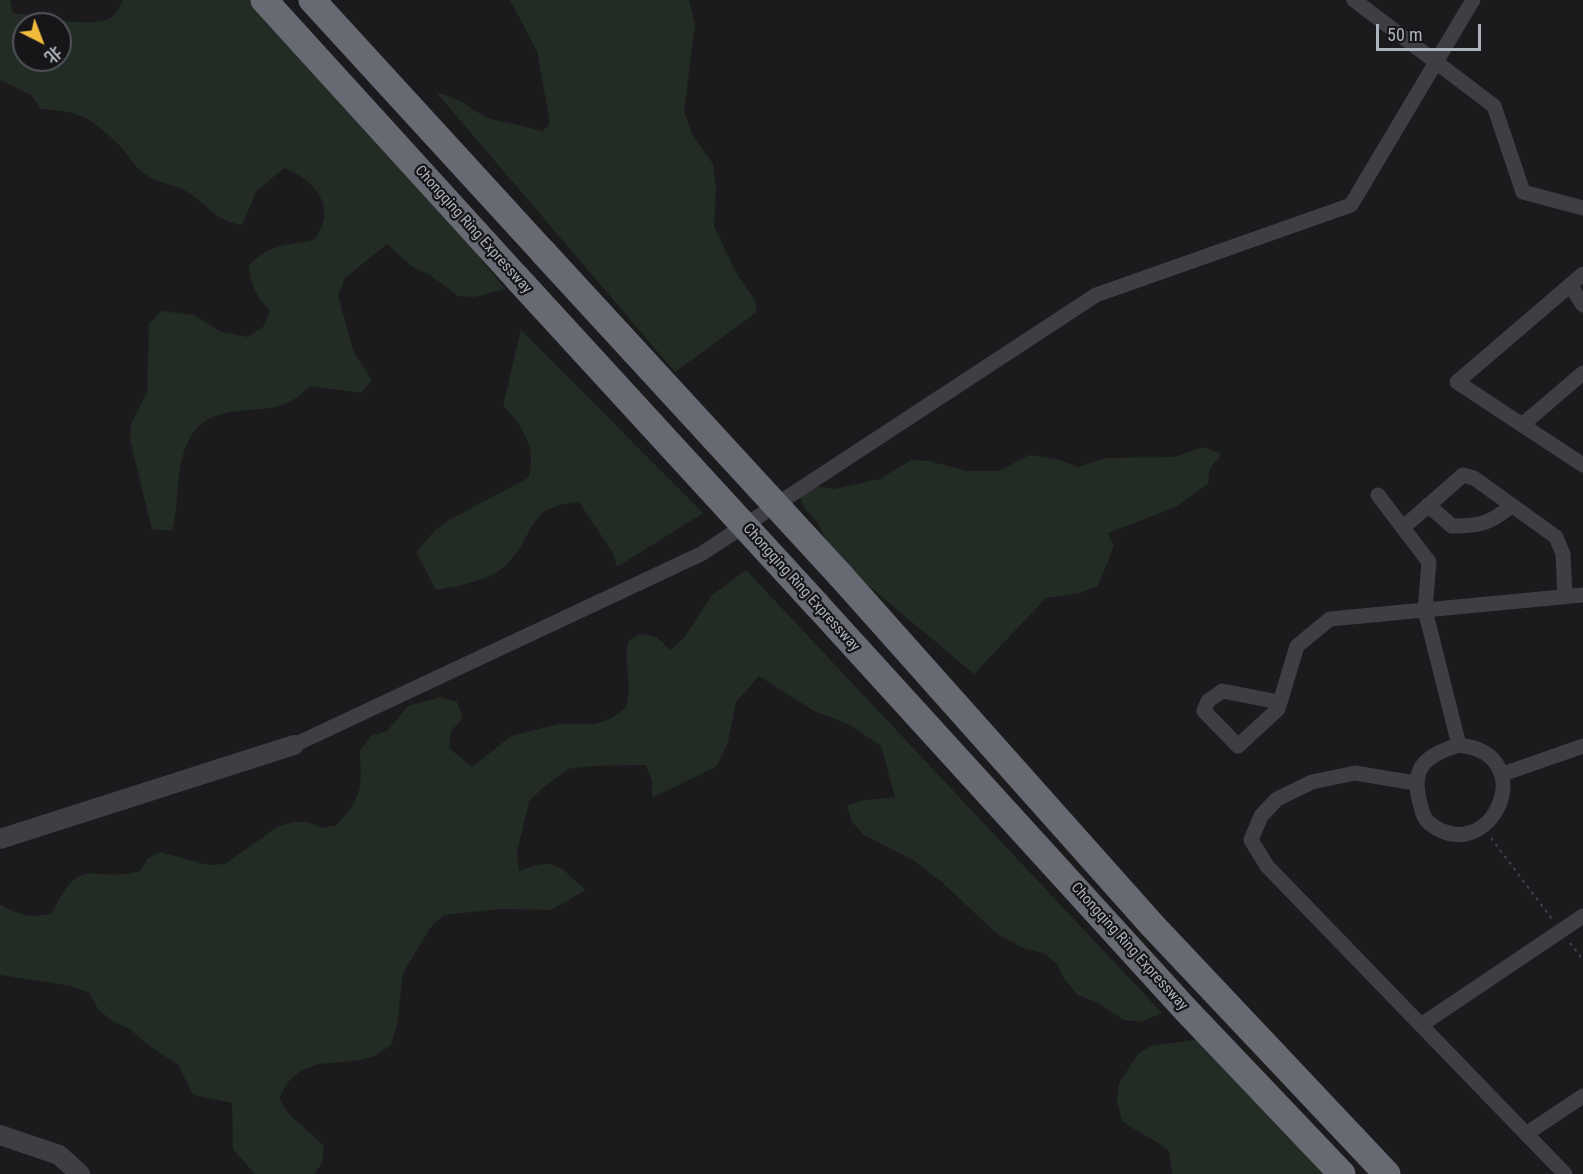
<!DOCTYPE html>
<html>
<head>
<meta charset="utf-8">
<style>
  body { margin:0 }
  #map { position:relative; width:1583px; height:1174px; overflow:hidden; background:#1b1b1d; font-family:"Roboto Condensed","Noto Sans SC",sans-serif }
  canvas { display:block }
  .north { position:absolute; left:12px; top:12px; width:60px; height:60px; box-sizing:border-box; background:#161618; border:2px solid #52545a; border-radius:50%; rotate:138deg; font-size:16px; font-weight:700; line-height:24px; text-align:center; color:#adb1bc }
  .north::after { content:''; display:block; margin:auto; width:21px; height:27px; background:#f1bb3e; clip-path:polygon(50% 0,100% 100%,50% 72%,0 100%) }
  .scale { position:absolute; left:1376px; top:24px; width:105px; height:27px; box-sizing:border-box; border:3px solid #adb1bc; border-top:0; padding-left:8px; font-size:18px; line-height:21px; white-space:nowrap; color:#adb1bc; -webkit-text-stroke:4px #161618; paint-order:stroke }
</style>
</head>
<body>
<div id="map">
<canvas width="1583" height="1174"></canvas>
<div class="north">北</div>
<div class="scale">50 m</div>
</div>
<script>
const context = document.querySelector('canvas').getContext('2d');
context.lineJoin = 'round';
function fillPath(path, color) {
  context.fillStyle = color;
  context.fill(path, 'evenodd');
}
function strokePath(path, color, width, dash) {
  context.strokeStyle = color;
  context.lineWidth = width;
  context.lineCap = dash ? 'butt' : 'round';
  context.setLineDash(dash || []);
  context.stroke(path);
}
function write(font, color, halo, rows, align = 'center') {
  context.font = font + ' "Roboto Condensed",sans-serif';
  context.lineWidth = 4.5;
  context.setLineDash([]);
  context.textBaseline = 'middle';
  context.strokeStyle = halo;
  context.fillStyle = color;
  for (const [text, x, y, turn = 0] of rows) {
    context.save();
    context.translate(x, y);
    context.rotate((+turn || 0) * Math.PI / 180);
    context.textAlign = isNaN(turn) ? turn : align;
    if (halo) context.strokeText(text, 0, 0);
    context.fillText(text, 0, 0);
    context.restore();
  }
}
const green = new Path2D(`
  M 0,0 L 10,0 L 13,13 C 38,16 82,27 106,20 C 114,18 120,8 123,0 L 252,0 L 382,137 L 505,289 L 474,297 L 458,296 L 430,275 L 411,266 L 387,244 L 345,278 L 338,296 L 354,353 L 372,380 L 361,393 L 310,386 C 301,394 292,403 280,406 C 244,415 206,402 187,444 C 175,471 180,503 172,531 L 152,529 L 130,440 L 131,424 L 147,393 L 149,324 L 161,311 L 194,315 L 221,332 L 248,337 L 263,327 L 270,311 C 257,297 250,286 249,266 C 266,245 288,245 314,240 C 339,208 315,180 284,168 L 256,192 L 242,225 C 216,220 212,210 192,195 C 177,184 157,184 142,172 C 132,164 127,152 118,144 C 88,116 82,112 41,109 L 31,95 L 0,80 ZM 24,24 L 60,24 L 60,60 L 24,60 Z
  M 510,0 L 689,0 L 695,24 L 684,112 L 692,134 L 713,164 L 716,188 L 714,227 L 738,276 L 755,300 L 757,312 L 675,372 L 435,91 L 460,101 L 487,118 L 543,131 L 550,123 L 537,51 Z
  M 521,330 L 703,513 L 617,567 L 613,553 L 579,502 C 524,506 537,535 506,565 C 489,581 458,586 436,590 L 416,552 L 435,530 L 449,520 L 528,478 C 538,449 523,427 503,405 Z
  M 1204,447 L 1222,454 L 1210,468 L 1208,484 L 1176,507 L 1108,533 L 1114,546 L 1098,586 L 1080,593 L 1046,598 L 974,674 L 833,556 L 818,523 L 806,510 L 799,496 L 817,486 L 834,489 L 880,479 L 911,460 L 929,461 L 967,471 L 999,471 L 1029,455 L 1060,460 L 1078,467 L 1105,458 L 1174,457 Z
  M 746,570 L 1162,1013 L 1141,1022 L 1124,1020 L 1096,1002 L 1078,995 L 1064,979 L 1057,964 L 1044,953 L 1025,949 L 997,934 L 943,883 L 913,860 L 864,835 L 852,822 L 847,806 L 860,801 L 895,797 L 881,746 L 850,725 L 814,711 L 759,676 L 736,702 L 728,742 L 717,766 L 652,798 L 652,781 L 646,765 L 591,766 L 568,769 L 543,788 L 529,801 L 517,853 L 519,871 C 557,856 558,866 586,890 L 551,910 L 500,909 L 444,915 L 430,928 L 403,973 L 397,1025 L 391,1045 L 375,1056 L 356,1061 L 318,1064 L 300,1071 L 287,1083 L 279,1099 L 289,1114 L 324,1146 L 322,1163 L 314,1174 L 255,1174 L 233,1149 L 232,1103 L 193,1095 L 178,1065 L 148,1045 L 130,1029 L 111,1020 L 98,1009 L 89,993 L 71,986 L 0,975 L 0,904 C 16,915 34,919 52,913 C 81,851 92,884 140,871 L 147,859 L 159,852 L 208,865 L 225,864 L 277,827 L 293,822 L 308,822 L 321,828 L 337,825 C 364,794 361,789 360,750 L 371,736 L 387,731 L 408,706 L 441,697 L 457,702 L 463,718 L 451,731 L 449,748 L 472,767 L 511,736 L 559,724 L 595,724 L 610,719 L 626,708 C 633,683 623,668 628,641 L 640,634 L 656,637 L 671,650 L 684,638 L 711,596 Z
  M 1200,1039 L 1333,1174 L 1172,1174 L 1169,1151 C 1155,1139 1138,1133 1122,1121 L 1117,1100 L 1119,1083 L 1138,1054 L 1151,1046 Z`);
const path = new Path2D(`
  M 1491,838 L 1552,919
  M 1570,943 L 1583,960`);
const minor = new Path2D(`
  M 1354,0 L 1494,106 L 1523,192 L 1583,208
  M 1583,274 L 1457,382 L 1583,465
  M 1570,285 L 1583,305
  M 1522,425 L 1583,373
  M 1378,495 L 1429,562 L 1425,610 L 1459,745
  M 1428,505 L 1452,526 C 1479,526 1489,524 1510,507
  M 1406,525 L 1463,475 L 1474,478 L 1556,537 L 1563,554 L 1565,597
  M 1279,702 L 1222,691 L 1208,701 L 1204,711 L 1238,746 L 1278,709 L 1297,646 L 1330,619 L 1583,595
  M 294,745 L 701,554 L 1096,295 L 1351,205 L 1473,0
  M 1459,745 C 1544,754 1490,871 1429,823 C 1423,818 1422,810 1420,803 C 1410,767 1426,755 1459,745 Z
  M 1503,774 L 1583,746
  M 1415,783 L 1355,773 L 1312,782 L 1277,799 L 1261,816 L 1251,840 L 1267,866 L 1565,1174
  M 1421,1025 L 1583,916
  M 1526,1134 L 1583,1096`);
const tertiary = new Path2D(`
  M 0,839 L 294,745
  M 0,1135 L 59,1155 L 80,1174`);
const motorway = new Path2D(`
  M 264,0 L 517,278
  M 312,0 L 543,252
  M 841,576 L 1152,925 L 1387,1174
  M 817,605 L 1185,1009 L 1342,1174`);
const motorwayBridge = new Path2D(`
  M 543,252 L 841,576
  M 517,278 L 817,605`);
const streetNames = [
  ["Chongqing Ring Expressway",473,230,48],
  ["Chongqing Ring Expressway",801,588,48],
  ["Chongqing Ring Expressway",1129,947,48]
];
fillPath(green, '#222b24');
strokePath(path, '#424349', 2, [3, 4.5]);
strokePath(minor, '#3e3e44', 15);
strokePath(tertiary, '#3e3e44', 20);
strokePath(motorway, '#686a73', 27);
strokePath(motorwayBridge, '#686a73', 27);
write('15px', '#adb1bc', '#161618', streetNames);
</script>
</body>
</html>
